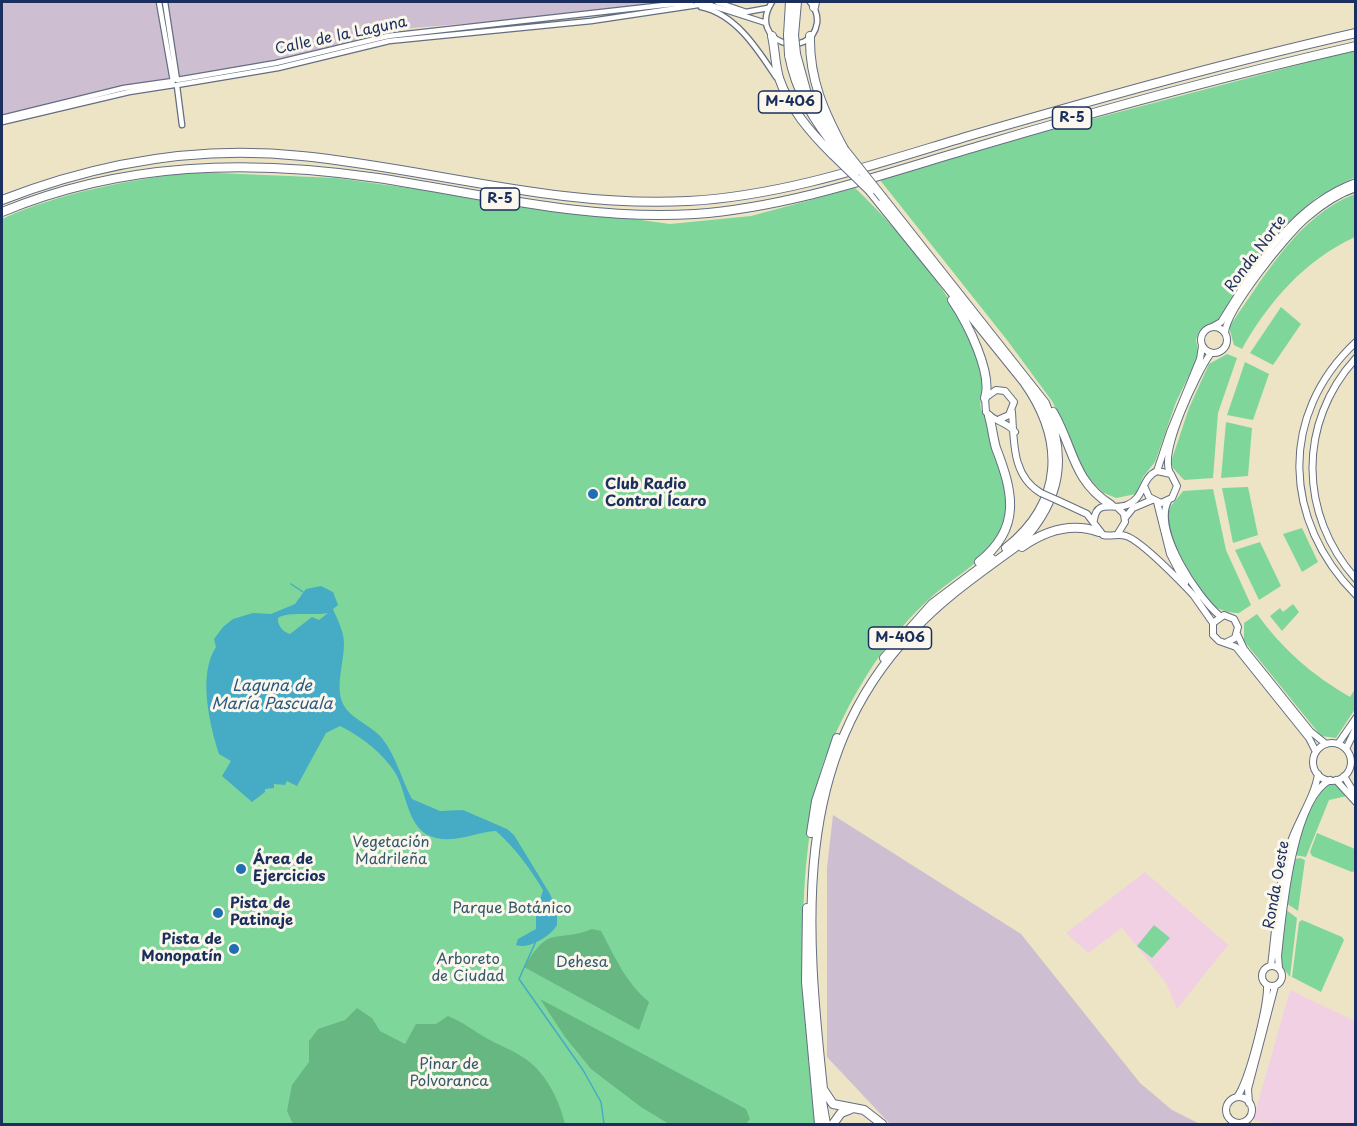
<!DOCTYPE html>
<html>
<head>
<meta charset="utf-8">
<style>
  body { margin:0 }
  #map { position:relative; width:1357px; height:1126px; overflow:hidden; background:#ece4c5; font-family:"Playpen Sans",sans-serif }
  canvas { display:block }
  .frame { position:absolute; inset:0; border:3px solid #1b2f5e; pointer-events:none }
</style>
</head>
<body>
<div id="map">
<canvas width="1357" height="1126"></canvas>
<div class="frame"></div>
</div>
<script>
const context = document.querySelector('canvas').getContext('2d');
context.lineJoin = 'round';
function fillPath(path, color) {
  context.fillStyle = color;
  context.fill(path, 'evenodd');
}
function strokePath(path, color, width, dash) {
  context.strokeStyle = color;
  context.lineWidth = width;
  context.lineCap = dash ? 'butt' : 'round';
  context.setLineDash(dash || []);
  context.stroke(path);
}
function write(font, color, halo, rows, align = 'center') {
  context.font = font + ' "Playpen Sans",sans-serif';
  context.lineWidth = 6;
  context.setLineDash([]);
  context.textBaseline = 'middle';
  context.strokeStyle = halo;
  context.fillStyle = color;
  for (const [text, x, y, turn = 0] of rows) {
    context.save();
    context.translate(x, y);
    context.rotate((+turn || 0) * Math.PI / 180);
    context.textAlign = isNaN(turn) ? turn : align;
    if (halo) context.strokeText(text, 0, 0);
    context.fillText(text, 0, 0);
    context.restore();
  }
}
const built = new Path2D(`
  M 1145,872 L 1228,945 L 1177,1009 L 1166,983 L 1122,928 L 1088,953 L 1066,933 Z
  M 1290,990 L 1355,1021 L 1355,1124 L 1275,1124 L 1253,1120 Z`);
const industrial = new Path2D(`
  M 2,2 L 660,2 L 606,12 L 401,29 L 268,62 L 2,115 Z
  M 833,815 L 1021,934 L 1140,1083 L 1172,1110 L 1200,1124 L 890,1124 L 827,1057 L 827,868 Z`);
const green = new Path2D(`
  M 1355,50 L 1355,177 L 1316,198 L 1282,228 L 1248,271 L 1218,320 L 1199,331 L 1196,340 L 1199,355 L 1176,402 L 1155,462 L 1143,477 L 1136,494 L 1116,498 L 1102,492 L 1082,471 L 1070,439 L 1052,401 L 1007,340 L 880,180 L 1043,132 Z
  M 194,172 L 336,178 L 670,224 L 751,216 L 855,188 C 900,230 973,316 985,378 C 987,390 978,398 981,409 C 983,415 989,421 991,427 C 1002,458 1020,511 998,540 C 979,565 949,580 926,602 C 880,645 847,703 824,761 C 818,775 817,793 814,808 C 795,906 804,1025 815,1124 L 2,1124 L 2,219 C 61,192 129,180 194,172 Z
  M 1355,194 L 1355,237 C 1305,260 1269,301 1242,349 L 1234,345 L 1229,327 C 1264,278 1297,216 1355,194 Z
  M 1281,307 L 1301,324 L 1273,365 L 1250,353 Z
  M 1227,354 L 1237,358 L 1218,413 L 1213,478 L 1184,480 L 1173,468 L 1171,462 L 1189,408 L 1209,364 Z
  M 1245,362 L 1269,374 L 1253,420 L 1227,415 Z
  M 1226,422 L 1252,428 L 1248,476 L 1221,478 Z
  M 1248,487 L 1258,535 L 1233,543 L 1222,488 Z
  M 1213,489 L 1226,550 L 1251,605 L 1239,613 C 1233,613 1222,611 1217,608 C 1199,592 1163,534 1169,510 C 1171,504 1179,497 1183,491 Z
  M 1302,528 L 1318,562 L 1302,572 L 1283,534 Z
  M 1260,542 L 1281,586 L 1259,600 L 1235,550 Z
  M 1293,604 L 1299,612 L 1282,631 L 1270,616 L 1280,608 L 1283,612 Z
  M 1257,614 C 1282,649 1313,676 1350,697 L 1355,689 L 1355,709 L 1336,738 L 1321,736 L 1244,641 L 1244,623 Z
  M 1328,783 L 1336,785 L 1347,796 L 1329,800 L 1306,857 L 1294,855 C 1301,833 1308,797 1328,783 Z
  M 1317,833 L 1355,849 L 1355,871 L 1352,872 L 1312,856 L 1310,852 Z
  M 1300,858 L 1305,860 L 1298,911 L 1286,903 L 1295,859 Z
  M 1285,909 L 1297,918 L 1290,977 L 1280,964 Z
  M 1302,920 L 1342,937 L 1344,940 L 1321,992 L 1292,977 L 1299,922 Z
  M 1154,925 L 1170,938 L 1152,958 L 1137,946 Z`);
const forest = new Path2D(`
  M 592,929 L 601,931 C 615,957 626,983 649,1002 L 639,1030 L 524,967 C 551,923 554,944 592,929 Z
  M 540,999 L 746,1109 L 750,1119 L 746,1124 L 669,1124 L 641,1107 L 591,1069 L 565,1037 Z
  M 357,1008 L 372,1018 L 380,1031 L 405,1044 L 416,1024 L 436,1024 L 448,1016 C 463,1022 474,1031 488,1039 C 499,1045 510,1049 521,1056 C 545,1070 559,1099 565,1124 L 293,1124 L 287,1111 L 292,1085 L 309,1062 L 309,1041 L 318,1029 L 345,1020 Z`);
const water = new Path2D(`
  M 321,586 L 333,592 L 338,605 L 333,609 C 338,621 344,631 344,644 C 344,663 335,686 343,704 C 350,718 370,725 381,737 C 396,755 401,779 412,799 L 440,811 L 463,810 L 507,829 L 514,835 L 550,894 L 557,911 L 557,925 C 551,936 528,950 516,945 L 518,939 L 536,929 L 536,914 L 543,890 C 530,868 515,848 496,831 C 476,832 456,843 436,838 C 407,831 408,796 396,774 C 383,753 362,737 340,726 L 326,733 L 297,786 L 287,781 L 285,785 L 274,784 L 274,788 L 265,789 L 265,792 L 252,802 L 222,776 L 231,761 L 219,754 C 209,723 198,674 216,647 L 214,639 L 223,627 L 233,619 L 253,613 L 271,614 L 295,604 L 306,589 ZM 328,613 L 319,620 L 312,617 L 290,634 C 283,632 277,625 278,618 C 287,611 314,616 328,613 Z`);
const stream = new Path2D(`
  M 291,584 L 303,592
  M 536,941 L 519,979 L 583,1070 L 601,1102 L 604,1124`);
const minor = new Path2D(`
  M 159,2 L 173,81
  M 165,2 L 177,80 L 276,63 L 388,36 L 691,2
  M 717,2 L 746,12 L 768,8
  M 772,2 C 746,42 811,62 817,23 C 818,15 815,8 810,2
  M 701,7 C 736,14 758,50 776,77
  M 177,85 L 278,68 L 389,41 L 591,21 L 698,5 L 710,5 L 766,23
  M 177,86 L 182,125
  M 2,118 L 124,88 L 173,81
  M 2,122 L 129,92 L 174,85`);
const major = new Path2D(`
  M 1212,327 L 1221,322 C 1255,268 1292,205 1356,182
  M1201 340a13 13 0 1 1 26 0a13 13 0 1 1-26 0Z
  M 1225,333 C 1226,310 1288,233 1308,217 C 1322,205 1338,194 1356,188
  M 1356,342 C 1278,415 1283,521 1356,595
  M 1356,358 C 1297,423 1299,515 1356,579
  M 1012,412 C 1014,442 1012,476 1041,493
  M 1000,419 L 1009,415 L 1014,402 L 1005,391 L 996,390 L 985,398 L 986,412 C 994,422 1006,421 1015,432
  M 1157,471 L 1170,432 L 1200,359 L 1202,346
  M 1170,473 C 1159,452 1197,372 1211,353
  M 1059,501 L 1087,514 L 1103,535 C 1111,537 1119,533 1126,536 C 1142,541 1184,585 1197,599
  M 1168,501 C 1153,531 1197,597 1220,616
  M 1157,502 L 1170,554 L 1185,583
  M 1125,518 L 1133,508 L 1152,500
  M 1094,520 C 1097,498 1113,511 1127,505 C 1145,498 1141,478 1157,471 L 1171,474 L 1177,486 L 1172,498 L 1161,503 L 1149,497 L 1145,488
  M 1117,535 L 1125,522 L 1124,514 L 1117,507
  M 1194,596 L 1213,623
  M 1237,634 L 1244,649 L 1310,731 L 1326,744
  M 1227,642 L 1235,638 L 1238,627 L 1234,619 L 1224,615 L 1213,623 L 1213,635 L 1219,641 L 1236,647 L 1309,738 L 1316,752
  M1313 762a19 19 0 1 1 38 0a19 19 0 1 1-38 0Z
  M 1338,744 L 1356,718
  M 1346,749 L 1356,728
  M 1344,776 L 1356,796
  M 1336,780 L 1356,802
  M1262 976a10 10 0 1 1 20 0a10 10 0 1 1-20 0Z
  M 1271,966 C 1276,926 1278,885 1289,847 C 1296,823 1315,797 1318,774
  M 1279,968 L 1278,956 C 1282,918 1292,799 1330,780
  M1226 1110a13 13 0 1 1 26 0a13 13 0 1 1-26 0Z
  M 1237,1097 C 1249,1081 1268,1005 1267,985
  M 1249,1103 L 1248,1089 L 1275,986`);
const highway = new Path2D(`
  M 814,7 L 815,2
  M 788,35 L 790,2
  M 794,35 L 797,2
  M 772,36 C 775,49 775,64 779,78 C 789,108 811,133 833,155
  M 810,36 C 809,79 824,112 844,149
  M 796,54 L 807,94 L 832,135
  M 789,55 C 796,93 815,122 839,152
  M 870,191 L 1024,382 C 1065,440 1064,502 1006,548
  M 2,200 C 97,163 200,145 302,156 C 431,169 557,208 688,201 C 787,196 884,161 979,133 C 1104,97 1228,62 1356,33
  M 2,212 C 123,162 249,159 378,178 C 483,194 587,221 695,214 C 792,207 886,173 979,146 C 1103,109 1229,75 1356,46
  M 952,300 C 967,322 993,373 985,398
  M 1053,412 C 1074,448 1072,480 1111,505
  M 1022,547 C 1045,531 1071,522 1099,532
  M 979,562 C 1022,528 1013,492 996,448 C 993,438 992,426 989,416
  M 884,658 L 932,604 L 992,559
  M 811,833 L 816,801 L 837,738
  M 807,908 L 806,982 L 819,1124
  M 820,1090 L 826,1124
  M 833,1124 L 841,1113 L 851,1109
  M 882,1124 L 864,1110 L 833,1104 L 823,1089 C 806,928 790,760 912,632 C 944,597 983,571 1021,543 C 1061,499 1068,458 1045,403 L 883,198`);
const majorBridge = new Path2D(`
  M 1041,493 L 1059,501`);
const highwayBridge = new Path2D(`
  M 788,35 L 789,55
  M 794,35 L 796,54
  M 844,149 L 883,198
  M 839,152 L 855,172
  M 833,155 L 870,191`);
const markers = [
  [593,494,6,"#1f6fb2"],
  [241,869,6,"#1f6fb2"],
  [218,913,6,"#1f6fb2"],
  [234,949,6,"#1f6fb2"]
];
const shields = [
  [790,102,63],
  [1072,118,39],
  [500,199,39],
  [900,638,63]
];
const shieldNames = [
  ["M-406",790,102],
  ["R-5",1072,118],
  ["R-5",500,199],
  ["M-406",900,638]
];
const streetNames = [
  ["Calle de la Laguna",341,36,-12],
  ["Ronda Norte",1256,254,-53],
  ["Ronda Oeste",1277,885,-80]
];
const poiNames = [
  ["Club Radio",605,485],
  ["Control Ícaro",605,502],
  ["Área de",253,860],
  ["Ejercicios",253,877],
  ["Pista de",230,904],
  ["Patinaje",230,921],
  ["Pista de",222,940,"right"],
  ["Monopatín",222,957,"right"]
];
const parkNames = [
  ["Vegetación",391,843],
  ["Madrileña",391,860],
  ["Parque Botánico",512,909],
  ["Arboreto",468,960],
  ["de Ciudad",468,977],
  ["Dehesa",582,963],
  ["Pinar de",449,1065],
  ["Polvoranca",449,1082]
];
const waterNames = [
  ["Laguna de",272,687],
  ["María Pascuala",272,705]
];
fillPath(built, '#f1d0e4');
fillPath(industrial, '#cebed1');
fillPath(green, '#7fd69a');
fillPath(forest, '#67b782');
fillPath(water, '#46abc5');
strokePath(stream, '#46abc5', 1.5);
strokePath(minor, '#646e82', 7);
strokePath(major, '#646e82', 8);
strokePath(highway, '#646e82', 10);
strokePath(minor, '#fff', 4.5);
strokePath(major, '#fff', 6);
strokePath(highway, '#fff', 8);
strokePath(majorBridge, '#646e82', 8, []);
strokePath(highwayBridge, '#646e82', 10, []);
strokePath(majorBridge, '#fff', 6);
strokePath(highwayBridge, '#fff', 8);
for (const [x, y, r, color] of markers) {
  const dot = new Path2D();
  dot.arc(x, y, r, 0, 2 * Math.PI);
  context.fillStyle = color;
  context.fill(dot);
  strokePath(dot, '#fbf7ec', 2);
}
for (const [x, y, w] of shields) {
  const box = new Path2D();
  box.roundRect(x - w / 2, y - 11, w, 22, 4.5);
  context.fillStyle = '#fbf7ec';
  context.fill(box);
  strokePath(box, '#1b2f5e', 1.5);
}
write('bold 14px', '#1b2f5e', null, shieldNames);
write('15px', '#1b2f5e', '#fbf7ec', streetNames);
write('bold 15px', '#1b2f5e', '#fbf7ec', poiNames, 'left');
write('15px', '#34596d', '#fbf7ec', parkNames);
write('italic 16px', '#2a5a82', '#fbf7ec', waterNames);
</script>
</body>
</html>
